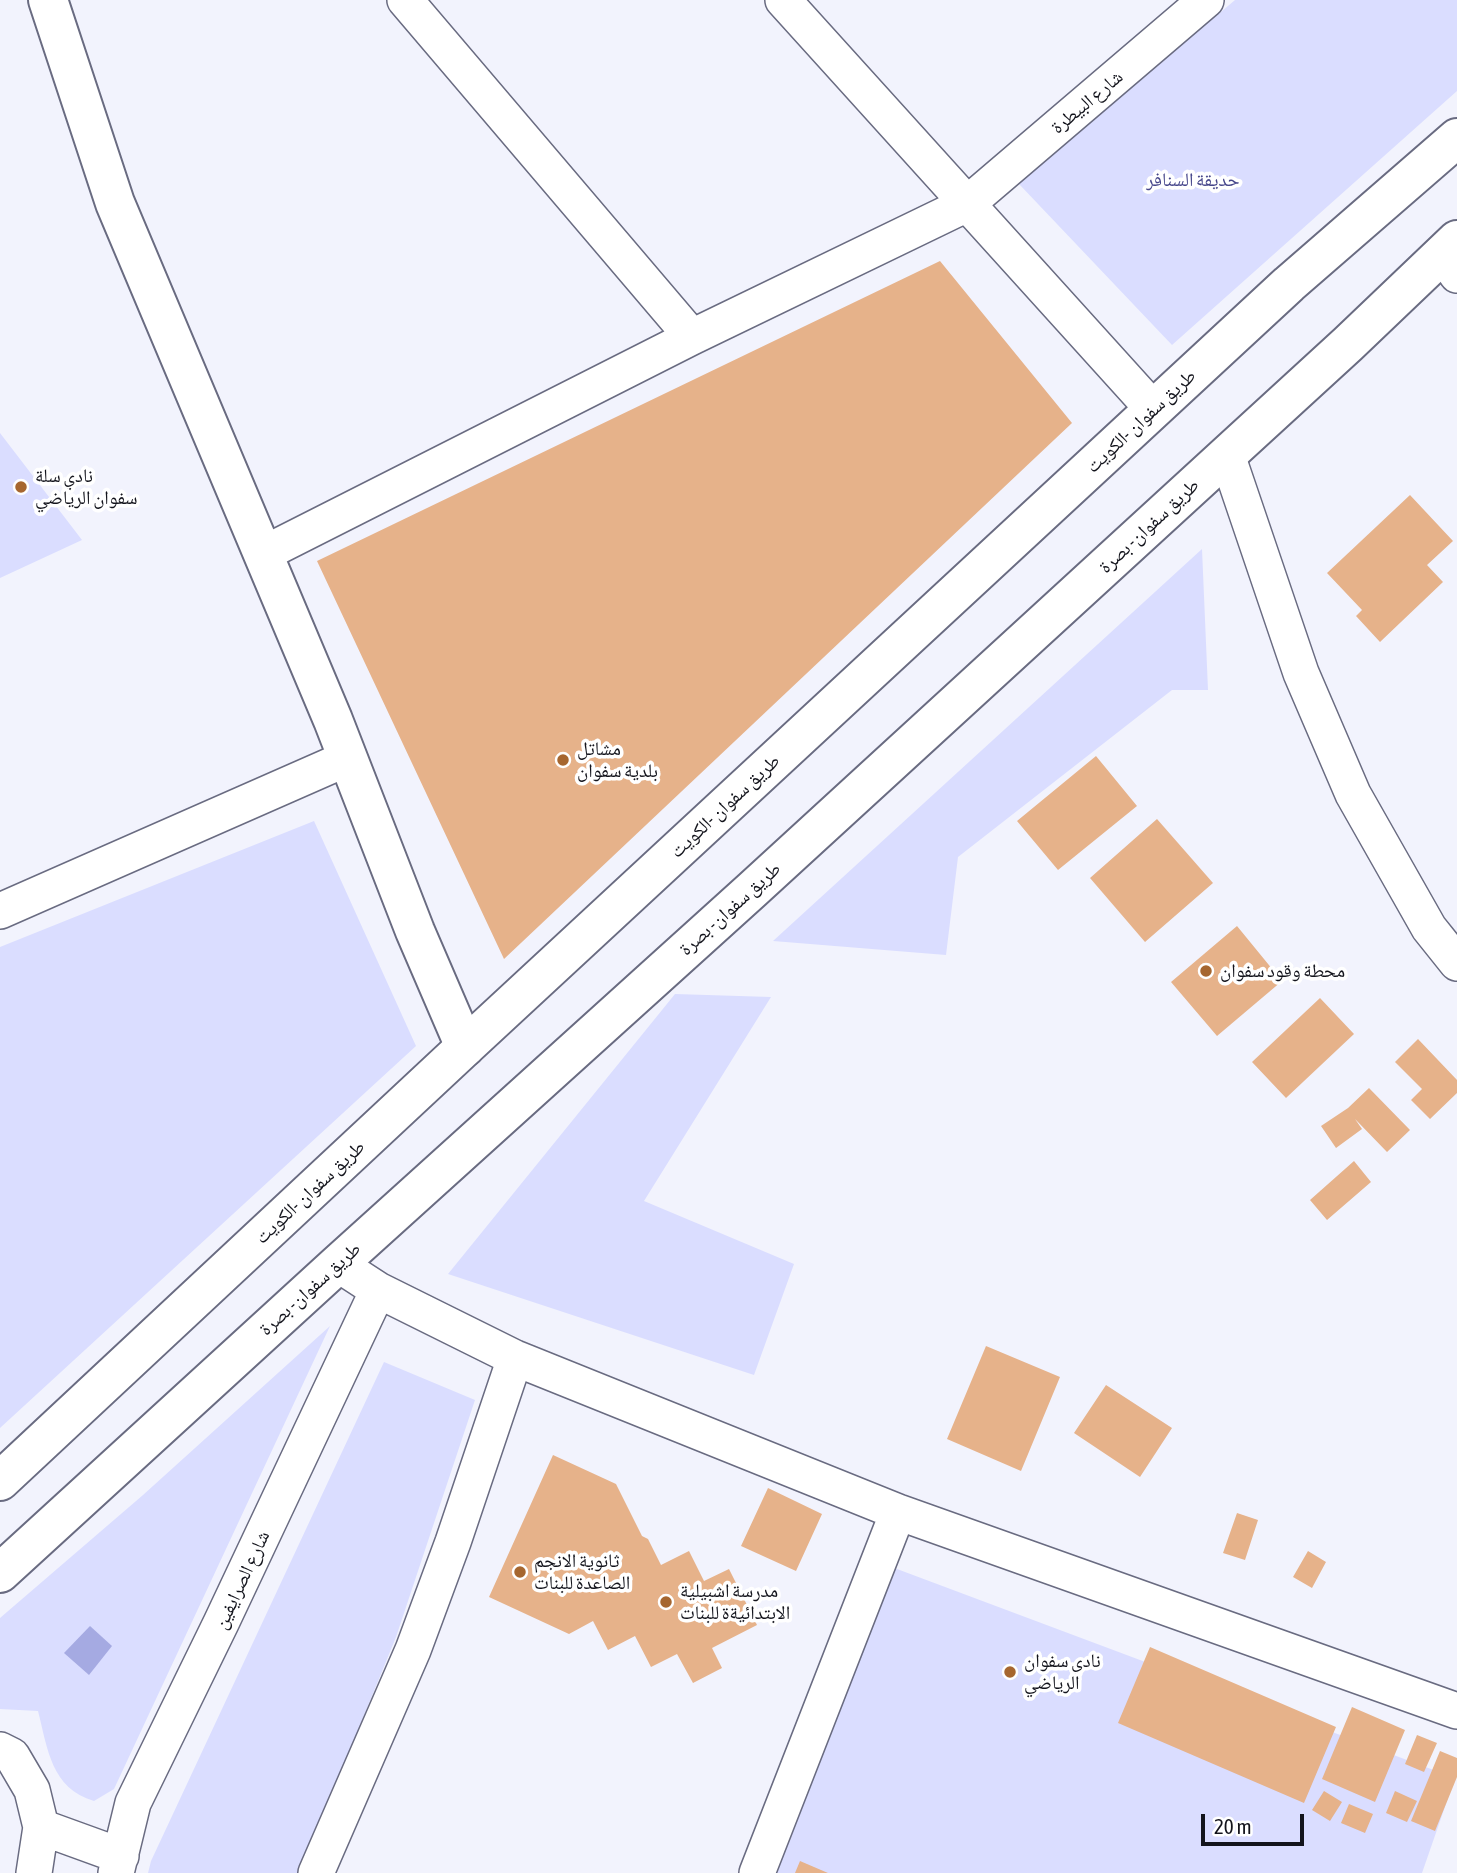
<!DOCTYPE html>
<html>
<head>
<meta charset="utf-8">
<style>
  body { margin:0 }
  #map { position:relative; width:1457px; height:1873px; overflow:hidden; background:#f2f3fd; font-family:"Asap Condensed",sans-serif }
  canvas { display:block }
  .scale { position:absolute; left:1201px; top:1814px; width:103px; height:32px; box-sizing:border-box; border:4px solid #13141c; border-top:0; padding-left:9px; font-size:21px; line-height:24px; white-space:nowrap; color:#13141c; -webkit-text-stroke:5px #fff; paint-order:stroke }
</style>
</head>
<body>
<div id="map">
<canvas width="1457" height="1873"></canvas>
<div class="scale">20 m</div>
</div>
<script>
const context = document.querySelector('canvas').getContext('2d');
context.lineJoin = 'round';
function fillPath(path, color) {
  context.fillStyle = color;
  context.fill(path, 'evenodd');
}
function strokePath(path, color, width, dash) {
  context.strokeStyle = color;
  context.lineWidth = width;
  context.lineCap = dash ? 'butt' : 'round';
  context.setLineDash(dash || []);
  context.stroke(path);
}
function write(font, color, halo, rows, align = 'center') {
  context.font = font + ' "Asap Condensed","Noto Naskh Arabic",sans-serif';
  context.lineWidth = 7;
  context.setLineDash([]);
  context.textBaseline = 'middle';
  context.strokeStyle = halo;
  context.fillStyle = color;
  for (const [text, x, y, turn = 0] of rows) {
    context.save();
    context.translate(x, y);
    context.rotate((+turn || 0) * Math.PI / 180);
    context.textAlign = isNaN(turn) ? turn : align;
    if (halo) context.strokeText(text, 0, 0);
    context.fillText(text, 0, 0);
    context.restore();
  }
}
const green = new Path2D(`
  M 1235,0 L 1457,0 L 1457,91 L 1172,345 L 1019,184 Z
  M 0,433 L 82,540 L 0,578 Z
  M 1202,549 L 1208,690 L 1172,690 L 958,857 L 946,955 L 773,941 Z
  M 314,821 L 416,1046 L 0,1428 L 0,947 Z
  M 675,994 L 771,997 L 644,1201 L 794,1264 L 754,1375 L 448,1274 Z
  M 330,1326 L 114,1789 L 94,1801 C 51,1788 48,1750 38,1711 L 0,1709 L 0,1618 L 143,1495 Z
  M 384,1362 L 475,1400 L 396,1637 L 300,1873 L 148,1873 L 151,1861 Z
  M 889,1566 L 1455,1778 L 1422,1873 L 769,1873 Z`);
const water = new Path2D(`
  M 90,1626 L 112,1646 L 89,1675 L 64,1653 Z`);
const building = new Path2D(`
  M 940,261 L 1072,423 L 504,959 L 317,561 Z
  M 1410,495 L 1453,541 L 1427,565 L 1443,582 L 1380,642 L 1356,616 L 1362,610 L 1327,573 Z
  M 1096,756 L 1137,806 L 1058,870 L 1017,821 Z
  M 1157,819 L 1213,883 L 1145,942 L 1090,878 Z
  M 1237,926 L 1282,981 L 1217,1036 L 1171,982 Z
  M 1320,998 L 1354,1034 L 1286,1098 L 1252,1062 Z
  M 1418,1039 L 1457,1080 L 1457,1093 L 1430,1119 L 1411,1100 L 1422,1089 L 1395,1062 Z
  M 1369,1088 L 1410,1130 L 1387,1152 L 1355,1119 L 1362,1129 L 1336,1148 L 1321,1126 L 1348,1108 Z
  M 1354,1161 L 1371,1182 L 1327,1220 L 1310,1200 Z
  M 986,1346 L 1060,1377 L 1021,1471 L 947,1439 Z
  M 1106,1385 L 1172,1428 L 1140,1477 L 1074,1433 Z
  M 553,1455 L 616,1484 L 642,1536 L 648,1539 L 661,1565 L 689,1551 L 704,1581 L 729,1569 L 757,1625 L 712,1648 L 722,1668 L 693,1683 L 677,1654 L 651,1667 L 635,1636 L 608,1650 L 593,1621 L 569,1634 L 489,1597 Z
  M 768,1488 L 822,1514 L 796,1571 L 741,1546 Z
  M 1237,1513 L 1258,1520 L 1245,1560 L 1223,1553 Z
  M 1308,1551 L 1326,1562 L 1312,1588 L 1293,1577 Z
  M 1150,1647 L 1336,1727 L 1304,1803 L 1118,1723 Z
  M 1352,1707 L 1405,1730 L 1375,1802 L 1322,1779 Z
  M 1417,1735 L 1437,1743 L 1424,1772 L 1405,1764 Z
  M 1440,1751 L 1457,1758 L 1457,1777 L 1435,1831 L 1411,1821 Z
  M 1324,1791 L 1342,1802 L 1330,1821 L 1312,1810 Z
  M 1395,1791 L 1417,1801 L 1407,1822 L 1386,1813 Z
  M 1349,1804 L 1373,1814 L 1365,1833 L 1341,1823 Z
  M 800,1861 L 828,1873 L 795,1873 Z`);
const minor = new Path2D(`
  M 405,0 L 692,337
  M 783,0 L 1153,409
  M 1442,253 L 1457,275
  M 1227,455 L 1301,673 L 1353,794 L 1429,928 L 1457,963
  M 263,554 L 692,337 L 967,204 L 1206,0
  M 0,911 L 348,758
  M 338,1264 L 378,1290 L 515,1358 L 898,1512 L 1457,1711
  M 0,1750 L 12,1756 L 32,1790 L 41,1827 L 34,1873
  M 41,1827 L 121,1856
  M 116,1873 L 133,1803 L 221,1623 L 378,1290
  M 316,1873 L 413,1650 L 453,1542 L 515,1358
  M 757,1873 L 898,1512`);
const tertiary = new Path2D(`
  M 48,0 L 115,203 L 333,720 L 415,931 L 465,1047`);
const trunk = new Path2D(`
  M 0,1481 L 465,1047 L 1289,284 L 1457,138
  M 0,1573 L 338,1264 L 752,890 L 1348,344 L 1457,240`);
const markers = [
  [21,487,7,"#a6662f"],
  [563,760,7,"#a6662f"],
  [1206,971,7,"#a6662f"],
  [520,1572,7,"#a6662f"],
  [666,1602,7,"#a6662f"],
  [1010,1672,7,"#a6662f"]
];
const streetNames = [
  ["شارع البيطرة",1087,102,-40],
  ["طريق سفوان -الكويت",1141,421,-43],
  ["طريق سفوان- بصرة",1149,526,-43],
  ["طريق سفوان -الكويت",725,806,-43],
  ["طريق سفوان- بصرة",730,909,-42],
  ["طريق سفوان -الكويت",310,1192,-43],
  ["طريق سفوان- بصرة",310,1289,-42],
  ["شارع الصرايفين",242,1580,-65]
];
const parkNames = [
  ["حديقة السنافر",1193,180]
];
const poiNames = [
  ["نادي سلة",35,476],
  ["سفوان الرياضي",35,498],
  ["مشاتل",577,749],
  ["بلدية سفوان",577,771],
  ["محطة وقود سفوان",1220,971],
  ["ثانوية الانجم",534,1561],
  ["الصاعدة للبنات",534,1583],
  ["مدرسة اشبيلية",680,1591],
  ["الابتدائيةة للبنات",680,1613],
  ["نادي سفوان",1024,1661],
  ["الرياضي",1024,1683]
];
fillPath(green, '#daddff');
fillPath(water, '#a5aae2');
fillPath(building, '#e6b28a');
strokePath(minor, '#696b81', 38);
strokePath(tertiary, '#696b81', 42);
strokePath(trunk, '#696b81', 42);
strokePath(minor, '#fff', 35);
strokePath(tertiary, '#fff', 38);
strokePath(trunk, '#fff', 38);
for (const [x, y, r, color] of markers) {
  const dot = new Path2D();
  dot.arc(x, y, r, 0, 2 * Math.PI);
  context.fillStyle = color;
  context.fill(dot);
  strokePath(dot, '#fff', 2.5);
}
write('19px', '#13141c', '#fff', streetNames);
write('19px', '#46468b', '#fff', parkNames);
write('19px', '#13141c', '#fff', poiNames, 'left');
</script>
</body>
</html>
